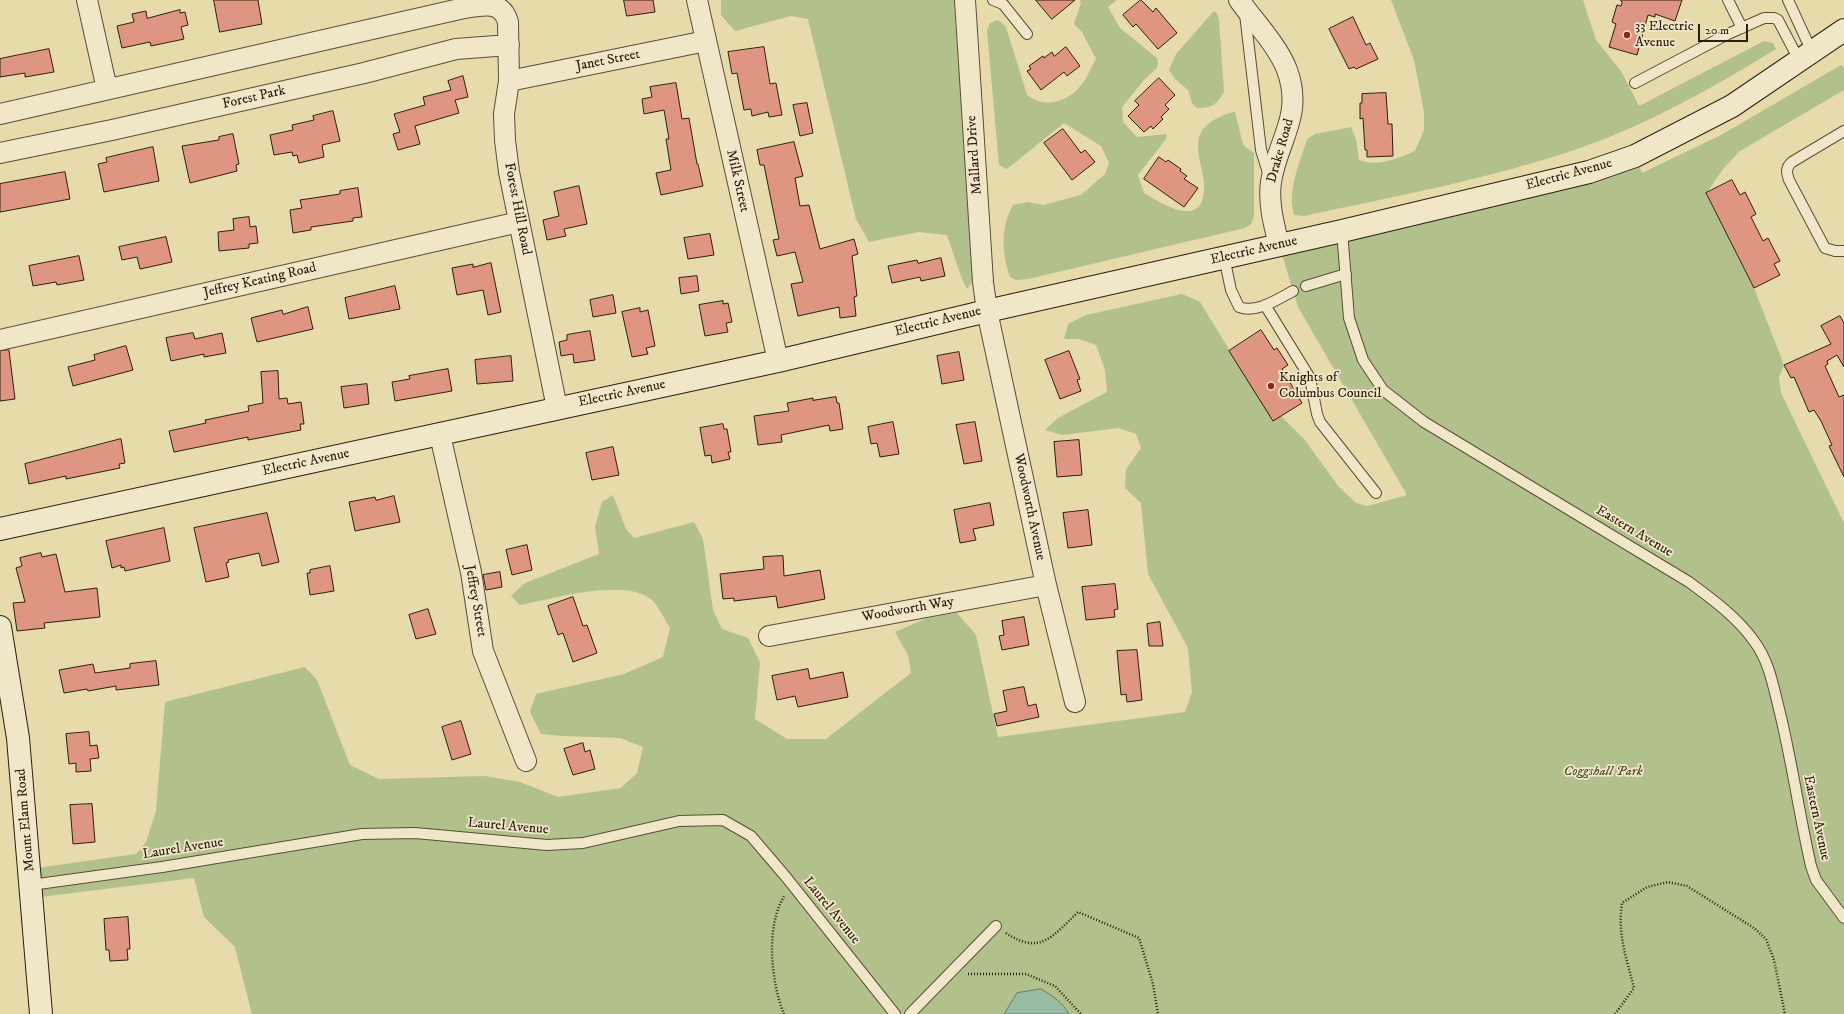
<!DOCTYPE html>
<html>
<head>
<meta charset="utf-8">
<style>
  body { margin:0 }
  #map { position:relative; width:1844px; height:1014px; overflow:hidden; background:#e7daab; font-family:"IM FELL DW Pica",serif }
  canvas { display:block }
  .scale { position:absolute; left:1698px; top:24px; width:50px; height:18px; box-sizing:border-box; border:2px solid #2e1e11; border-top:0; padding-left:5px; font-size:12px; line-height:14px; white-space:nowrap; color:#2e1e11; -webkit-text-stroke:3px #efe7c8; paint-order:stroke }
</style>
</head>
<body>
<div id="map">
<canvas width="1844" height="1014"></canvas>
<div class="scale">20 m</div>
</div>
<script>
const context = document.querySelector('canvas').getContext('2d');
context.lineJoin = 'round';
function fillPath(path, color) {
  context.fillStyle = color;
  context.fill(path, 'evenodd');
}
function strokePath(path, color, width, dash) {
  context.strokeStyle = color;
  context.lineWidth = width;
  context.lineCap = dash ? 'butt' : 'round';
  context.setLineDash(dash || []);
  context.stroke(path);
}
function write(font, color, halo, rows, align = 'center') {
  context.font = font + ' "IM FELL DW Pica",serif';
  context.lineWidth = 3.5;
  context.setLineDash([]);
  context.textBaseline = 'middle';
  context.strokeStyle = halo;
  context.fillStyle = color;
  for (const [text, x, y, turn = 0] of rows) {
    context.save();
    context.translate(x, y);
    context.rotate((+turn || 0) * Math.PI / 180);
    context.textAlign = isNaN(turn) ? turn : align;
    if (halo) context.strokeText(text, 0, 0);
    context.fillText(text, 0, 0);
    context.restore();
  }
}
const green = new Path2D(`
  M 721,0 L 954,0 L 973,281 L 967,289 L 962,279 L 947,235 L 919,232 L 869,242 L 856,219 L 808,19 L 791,16 L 735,31 L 721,15 Z
  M 1080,0 L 1117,0 L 1108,7 L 1120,28 L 1158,59 L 1157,68 L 1144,80 L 1122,107 L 1123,122 L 1137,137 L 1167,134 L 1166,139 L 1138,175 L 1144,193 C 1161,203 1200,229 1204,192 C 1207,168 1184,139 1212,121 C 1220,117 1226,113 1235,112 L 1243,145 L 1254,153 L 1254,216 L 1251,224 L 1245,228 L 1028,279 L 1016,280 L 1010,277 C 1002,253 1000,228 1013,205 L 1028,202 L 1043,205 L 1081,195 L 1105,174 L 1109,163 L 1101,146 L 1064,123 L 1007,169 L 999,165 L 987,31 L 990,23 L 998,20 L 1006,27 L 1027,95 C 1045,109 1069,102 1082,84 C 1088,77 1091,67 1096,59 L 1082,32 L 1074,24 L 1081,3 Z
  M 1391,0 L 1583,0 L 1596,40 L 1621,71 L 1639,106 L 1764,41 L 1773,43 L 1776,49 C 1714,87 1649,124 1580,148 C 1490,179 1397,196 1304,216 L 1294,215 C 1287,189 1300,163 1307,139 L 1315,134 L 1351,127 L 1356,139 L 1359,160 C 1378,167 1397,159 1415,151 L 1424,130 L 1424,112 L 1414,60 Z
  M 1214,11 L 1216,12 L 1219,20 L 1224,92 C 1216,105 1212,108 1197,108 L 1192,103 L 1188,90 L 1175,79 L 1169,70 L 1176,54 Z
  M 1841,65 L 1844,68 L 1844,90 L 1740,151 L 1723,169 L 1706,194 L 1754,288 L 1784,365 L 1779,377 L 1781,393 L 1844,523 L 1844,1014 L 252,1014 L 235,947 L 204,917 L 194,878 L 32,898 L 30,869 L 136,854 L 146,842 L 156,811 L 165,702 L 305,667 L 317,680 L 350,765 L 379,779 L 485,776 L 520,782 L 558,797 L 621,788 L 637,773 L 643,747 L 620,738 L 562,736 L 541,734 L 530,712 L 536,694 L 624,674 L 663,657 L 670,628 C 665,620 659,607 652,600 C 626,577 552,599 520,605 L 511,596 L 525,583 L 599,554 L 595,527 L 602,502 L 613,495 L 626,529 L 634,538 L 694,522 L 703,539 L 713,610 L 722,629 L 748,638 L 760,662 L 755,719 L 787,739 L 826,739 L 911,673 L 908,655 L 895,632 L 927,618 L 957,613 L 976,635 L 998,737 L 1185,712 L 1192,692 L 1188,648 L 1148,574 L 1141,503 L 1125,488 L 1126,469 L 1141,448 L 1136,434 L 1119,428 L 1062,435 L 1045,430 L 1058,418 L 1107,392 L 1105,370 L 1096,345 L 1079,339 L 1064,339 L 1068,324 L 1086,315 L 1182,294 L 1200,302 L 1273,421 L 1281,416 L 1304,439 L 1339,487 L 1356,503 L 1368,506 L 1407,495 L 1298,307 L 1279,245 L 1635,156 L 1642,173 L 1721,135 Z`);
const water = new Path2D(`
  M 1041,989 C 1053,996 1062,1002 1069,1014 L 1004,1014 L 1017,993 Z`);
const building = new Path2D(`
  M 214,0 L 258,0 L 262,24 L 220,32 Z
  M 624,0 L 653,0 L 655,12 L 627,16 Z
  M 1036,0 L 1075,0 L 1052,19 Z
  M 1141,0 L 1153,12 L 1156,8 L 1177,33 L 1158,49 L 1136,24 L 1133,27 L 1123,15 Z
  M 1621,0 L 1682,0 L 1675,21 L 1655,14 L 1655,17 L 1648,15 L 1637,55 L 1609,47 L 1616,24 L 1612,22 L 1617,5 L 1621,6 L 1622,3 Z
  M 180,10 L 180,13 L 185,12 L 188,25 L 181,27 L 184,39 L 151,46 L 150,42 L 122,48 L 117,26 L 134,22 L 132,14 L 146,11 L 147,18 Z
  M 1353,17 L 1366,45 L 1370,43 L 1378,59 L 1356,69 L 1354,67 L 1349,69 L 1329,29 Z
  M 764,47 L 770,84 L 776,83 L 782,115 L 769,117 L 768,112 L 752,116 L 751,109 L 744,110 L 737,73 L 732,74 L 728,52 Z
  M 1066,47 L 1080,66 L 1067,76 L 1064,72 L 1041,90 L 1027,71 L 1031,69 L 1029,66 L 1043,56 L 1044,58 L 1052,52 L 1054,56 Z
  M 49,49 L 54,72 L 25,77 L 25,73 L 0,77 L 0,59 Z
  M 463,76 L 468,97 L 455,100 L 459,113 L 415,126 L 420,144 L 398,150 L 393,134 L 400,132 L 394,114 L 425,105 L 423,97 L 451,90 L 448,81 Z
  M 1159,78 L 1175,95 L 1165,105 L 1169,109 L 1161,117 L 1163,119 L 1153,129 L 1151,126 L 1144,132 L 1128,116 L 1139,105 L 1135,101 Z
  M 676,83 L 682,119 L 689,118 L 697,164 L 698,164 L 703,186 L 661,195 L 656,173 L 671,170 L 666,139 L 669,139 L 664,110 L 644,114 L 642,99 L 652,97 L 650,87 Z
  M 1386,93 L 1388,124 L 1392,124 L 1393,156 L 1367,157 L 1367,150 L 1365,150 L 1363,118 L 1360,119 L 1360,103 L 1362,103 L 1362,94 Z
  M 807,103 L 813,133 L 800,136 L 793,105 Z
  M 333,111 L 340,141 L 322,145 L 324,157 L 299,163 L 297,155 L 293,156 L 292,152 L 274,155 L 270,135 L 293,130 L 292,125 L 314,120 L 313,116 Z
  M 1063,129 L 1081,153 L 1085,150 L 1095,162 L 1072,180 L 1044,143 Z
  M 233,134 L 239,164 L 236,165 L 237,171 L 190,183 L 182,146 L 219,140 L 219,137 Z
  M 794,142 L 803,176 L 795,178 L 800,206 L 809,205 L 820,249 L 854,239 L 858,254 L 852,256 L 857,296 L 854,297 L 856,316 L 840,318 L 839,307 L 798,316 L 791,284 L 803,282 L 795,252 L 777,256 L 773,240 L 779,239 L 764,165 L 760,165 L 757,150 Z
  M 153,147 L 159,181 L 104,192 L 98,164 L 107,162 L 106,158 Z
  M 1159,157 L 1166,162 L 1168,160 L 1181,169 L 1180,171 L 1187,176 L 1184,179 L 1198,188 L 1184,207 L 1144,179 Z
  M 65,172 L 70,199 L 0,212 L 0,184 Z
  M 1732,180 L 1740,195 L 1745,192 L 1756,214 L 1751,217 L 1763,241 L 1768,238 L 1780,261 L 1774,264 L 1780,275 L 1754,288 L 1706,193 Z
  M 579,186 L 587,224 L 564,229 L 566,236 L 547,240 L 543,220 L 559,216 L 554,192 Z
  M 358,188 L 362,217 L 353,218 L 353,221 L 311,227 L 311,230 L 293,233 L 290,210 L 302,208 L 300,200 L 340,194 L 340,191 Z
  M 249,217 L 250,227 L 256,226 L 258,243 L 249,244 L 249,248 L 219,251 L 218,232 L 234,230 L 233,219 Z
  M 710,234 L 714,255 L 688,259 L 684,238 Z
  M 166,237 L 172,262 L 140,269 L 137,257 L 122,260 L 119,247 Z
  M 79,256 L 84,280 L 57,285 L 56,282 L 33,286 L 29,266 Z
  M 941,258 L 945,276 L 921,281 L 920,277 L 892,283 L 888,266 L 917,260 L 918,263 Z
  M 491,263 L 501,312 L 488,315 L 483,290 L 457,295 L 452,268 L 473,264 L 473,267 Z
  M 697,276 L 699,291 L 681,294 L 679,278 Z
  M 395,286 L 400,309 L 349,319 L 345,298 Z
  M 613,295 L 616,313 L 593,317 L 590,300 Z
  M 723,301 L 723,304 L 728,303 L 732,322 L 726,323 L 728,332 L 705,336 L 699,305 Z
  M 308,307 L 313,329 L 257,342 L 251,318 L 282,310 L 283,314 Z
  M 640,308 L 640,312 L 648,310 L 655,346 L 646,348 L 648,354 L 632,357 L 622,312 Z
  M 1840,316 L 1844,323 L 1844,367 L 1837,355 L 1827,361 L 1828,364 L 1825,366 L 1839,397 L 1844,395 L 1844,477 L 1829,446 L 1832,445 L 1821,421 L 1814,410 L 1809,412 L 1794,377 L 1791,378 L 1784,365 L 1831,344 L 1821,326 Z
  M 1261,330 L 1274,350 L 1277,348 L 1288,365 L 1282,369 L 1302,403 L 1273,421 L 1229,351 Z
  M 590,331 L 595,360 L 574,363 L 573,354 L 561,356 L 559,342 L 567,340 L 567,335 Z
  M 193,333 L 195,339 L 222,333 L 226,353 L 204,357 L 204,354 L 171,361 L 166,338 Z
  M 126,346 L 133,370 L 73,386 L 68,367 L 95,360 L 94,355 Z
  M 9,350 L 15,399 L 0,401 L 0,351 Z
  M 1069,351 L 1080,379 L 1077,380 L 1081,391 L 1060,399 L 1045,360 Z
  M 959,352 L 964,380 L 942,384 L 937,356 Z
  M 511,356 L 513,381 L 477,384 L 475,360 Z
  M 448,369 L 452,391 L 395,401 L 392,382 L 410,379 L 409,376 Z
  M 278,371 L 279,399 L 287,398 L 288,404 L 301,402 L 304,424 L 300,424 L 301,430 L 248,440 L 248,437 L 174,452 L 169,431 L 206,423 L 205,420 L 249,411 L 248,406 L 263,403 L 261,372 Z
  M 367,384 L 369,404 L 344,408 L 341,387 Z
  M 836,397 L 837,403 L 839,403 L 843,429 L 830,431 L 829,425 L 781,435 L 782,442 L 758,445 L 754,416 L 789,411 L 787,403 L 813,398 L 813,400 Z
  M 893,422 L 899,454 L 880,457 L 877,443 L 871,444 L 868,427 Z
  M 975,422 L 982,461 L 964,464 L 956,425 Z
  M 723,424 L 724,429 L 727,429 L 731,452 L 728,452 L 730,459 L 712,463 L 711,455 L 705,456 L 700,428 Z
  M 121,439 L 125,463 L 119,464 L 120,468 L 66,479 L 66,476 L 29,484 L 25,464 Z
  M 1079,440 L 1082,475 L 1057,477 L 1054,442 Z
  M 613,447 L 619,475 L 592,480 L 586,453 Z
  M 394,496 L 400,522 L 355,531 L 349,502 L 375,497 L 376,500 Z
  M 990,503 L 994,525 L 973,529 L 976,540 L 960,543 L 954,510 Z
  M 1088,510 L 1092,545 L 1068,548 L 1063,513 Z
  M 267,513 L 279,562 L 262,566 L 259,553 L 228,560 L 229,562 L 226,563 L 229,577 L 206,582 L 194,528 Z
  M 164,528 L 170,561 L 125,571 L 124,567 L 121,568 L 121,565 L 112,568 L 106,541 Z
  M 527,545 L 532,570 L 512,575 L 506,550 Z
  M 41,553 L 42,557 L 56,554 L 65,592 L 97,588 L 100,617 L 44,623 L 45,628 L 17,631 L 13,603 L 25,602 L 16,568 L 22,566 L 20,558 Z
  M 783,556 L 784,576 L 820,570 L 825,599 L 778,608 L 776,596 L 734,601 L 734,598 L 723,599 L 720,574 L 764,569 L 763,557 Z
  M 330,566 L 334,591 L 310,595 L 307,573 L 310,573 L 310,570 Z
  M 500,572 L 502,587 L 486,590 L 483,575 Z
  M 1115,584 L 1118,609 L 1114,610 L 1115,617 L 1086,620 L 1082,587 Z
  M 573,597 L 583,626 L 587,625 L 597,653 L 573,662 L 563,633 L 558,635 L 548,606 Z
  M 428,609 L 436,634 L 416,639 L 409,615 Z
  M 1024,617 L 1029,645 L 1002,650 L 999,636 L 1004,635 L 1002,621 Z
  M 1160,622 L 1163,646 L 1149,646 L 1147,624 Z
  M 1137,650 L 1142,700 L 1127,702 L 1126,694 L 1121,695 L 1117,651 Z
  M 156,661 L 159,685 L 116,690 L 116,686 L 88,691 L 87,689 L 64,693 L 59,670 L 93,664 L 95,673 L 130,668 L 130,664 Z
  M 808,669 L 810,679 L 843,672 L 848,697 L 798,707 L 795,696 L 777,700 L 772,676 Z
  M 1024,687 L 1028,706 L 1036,704 L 1039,717 L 997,726 L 994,714 L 1007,711 L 1003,691 Z
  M 461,721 L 471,754 L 452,760 L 442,727 Z
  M 89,732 L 90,746 L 97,745 L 99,758 L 90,759 L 91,771 L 76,772 L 76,763 L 69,764 L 66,734 Z
  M 583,743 L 585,752 L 590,750 L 595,769 L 573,775 L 564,749 Z
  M 92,804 L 95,842 L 73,844 L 70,805 Z
  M 128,917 L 130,949 L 127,949 L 128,960 L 110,961 L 109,950 L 106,950 L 104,919 Z`);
const path = new Path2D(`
  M 1006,933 C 1040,956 1053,936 1078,912 L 1139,938 L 1153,984 L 1158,1014
  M 968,974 L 1026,974 L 1055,986 L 1081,1014
  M 784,1014 C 771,983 765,925 785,895
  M 1615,1014 L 1634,988 C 1627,960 1617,933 1622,903 L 1647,887 L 1668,882 L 1687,886 L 1754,928 L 1766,939 L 1774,960 L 1785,1014`);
const lane = new Path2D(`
  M 993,0 L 1003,4 L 1027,34
  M 1728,0 L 1742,28
  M 1788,0 L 1812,52
  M 1245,14 L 1261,150 L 1269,176
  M 1635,83 L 1728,34 L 1764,18 L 1774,18 L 1778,20 L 1799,60
  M 1844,131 L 1792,162 C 1786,167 1786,172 1789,180 L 1825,248 L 1835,251 L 1844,251
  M 1342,231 L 1349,318 L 1363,360 L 1383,390 L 1424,422 L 1689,582 C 1712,599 1737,617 1754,641 C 1769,661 1773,685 1779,709 C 1792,761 1799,814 1811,866 L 1816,880 L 1844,918
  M 1224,257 L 1231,290 L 1239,307 C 1256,314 1278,299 1293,291
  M 1306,286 L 1346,274
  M 1265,305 L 1310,378 L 1317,414 L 1320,422 L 1376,493
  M 31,885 L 162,867 L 362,834 L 415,833 L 547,845 L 583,843 L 679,821 L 723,820 L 751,836 L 786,877 L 895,1014
  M 910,1014 L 996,926`);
const street = new Path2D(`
  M 87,0 L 107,89
  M 697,0 L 778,361
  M 965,0 L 983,282 L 987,311 L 1046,585 L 1075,702
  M 1239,0 C 1254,21 1278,46 1287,70 C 1304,116 1277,141 1271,182 C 1268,203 1274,225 1279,245
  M 509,81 L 706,41
  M 0,114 L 464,8 C 483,5 502,0 508,22 L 509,81 L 504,114 L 505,140 L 509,172 L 557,408
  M 0,153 L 112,130 L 364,73 L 456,49 L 509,45
  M 0,340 L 519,222
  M 440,435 L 471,572 L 483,651 L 526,761
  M 769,636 L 1046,585`);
const secondary = new Path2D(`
  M 0,529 L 778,361 L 987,311 L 1342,231 L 1589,172 L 1635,156 L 1732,106 L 1844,30
  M 0,627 L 18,738 L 41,1014`);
const markers = [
  [1627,35,4,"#8f2418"],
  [1271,386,4,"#8f2418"]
];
const poiNames = [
  ["33 Electric",1635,27],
  ["Avenue",1635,43],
  ["Knights of",1279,378],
  ["Columbus Council",1279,394]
];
const streetNames = [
  ["Janet Street",608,61,-11],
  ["Forest Park",254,98,-13],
  ["Drake Road",1281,151,-74],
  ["Mallard Drive",975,155,-94],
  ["Electric Avenue",1569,175,-15],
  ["Milk Street",737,181,77],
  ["Forest Hill Road",517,209,79],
  ["Electric Avenue",1254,251,-13],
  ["Jeffrey Keating Road",260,281,-13],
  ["Electric Avenue",938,322,-14],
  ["Electric Avenue",622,394,-12],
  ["Electric Avenue",306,463,-12],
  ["Woodworth Avenue",1029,507,78],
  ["Eastern Avenue",1634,532,31],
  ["Jeffrey Street",475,601,80],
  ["Woodworth Way",908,610,-10],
  ["Eastern Avenue",1816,818,78],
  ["Mount Elam Road",26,820,-95],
  ["Laurel Avenue",508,827,5],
  ["Laurel Avenue",183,849,-9],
  ["Laurel Avenue",831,911,51]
];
const parkNames = [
  ["Coggshall Park",1603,772]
];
fillPath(green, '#b2c08c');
fillPath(water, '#98bba3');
strokePath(water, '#6e7c69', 1);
fillPath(building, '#de9682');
strokePath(building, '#2e1e11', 1);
strokePath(lane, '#5c4d38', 12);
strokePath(street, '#5c4d38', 22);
strokePath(secondary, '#2e1e11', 24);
strokePath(path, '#2e1e11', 2.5, [1, 2]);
strokePath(lane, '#efe7c8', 10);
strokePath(street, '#efe7c8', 20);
strokePath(secondary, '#efe7c8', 22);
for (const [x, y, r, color] of markers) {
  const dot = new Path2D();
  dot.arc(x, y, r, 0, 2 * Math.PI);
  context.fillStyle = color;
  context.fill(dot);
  strokePath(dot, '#efe7c8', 1.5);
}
write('14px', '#2e1e11', '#efe7c8', poiNames, 'left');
write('14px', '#2e1e11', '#efe7c8', streetNames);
write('italic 14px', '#564f36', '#efe7c8', parkNames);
</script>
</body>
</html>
